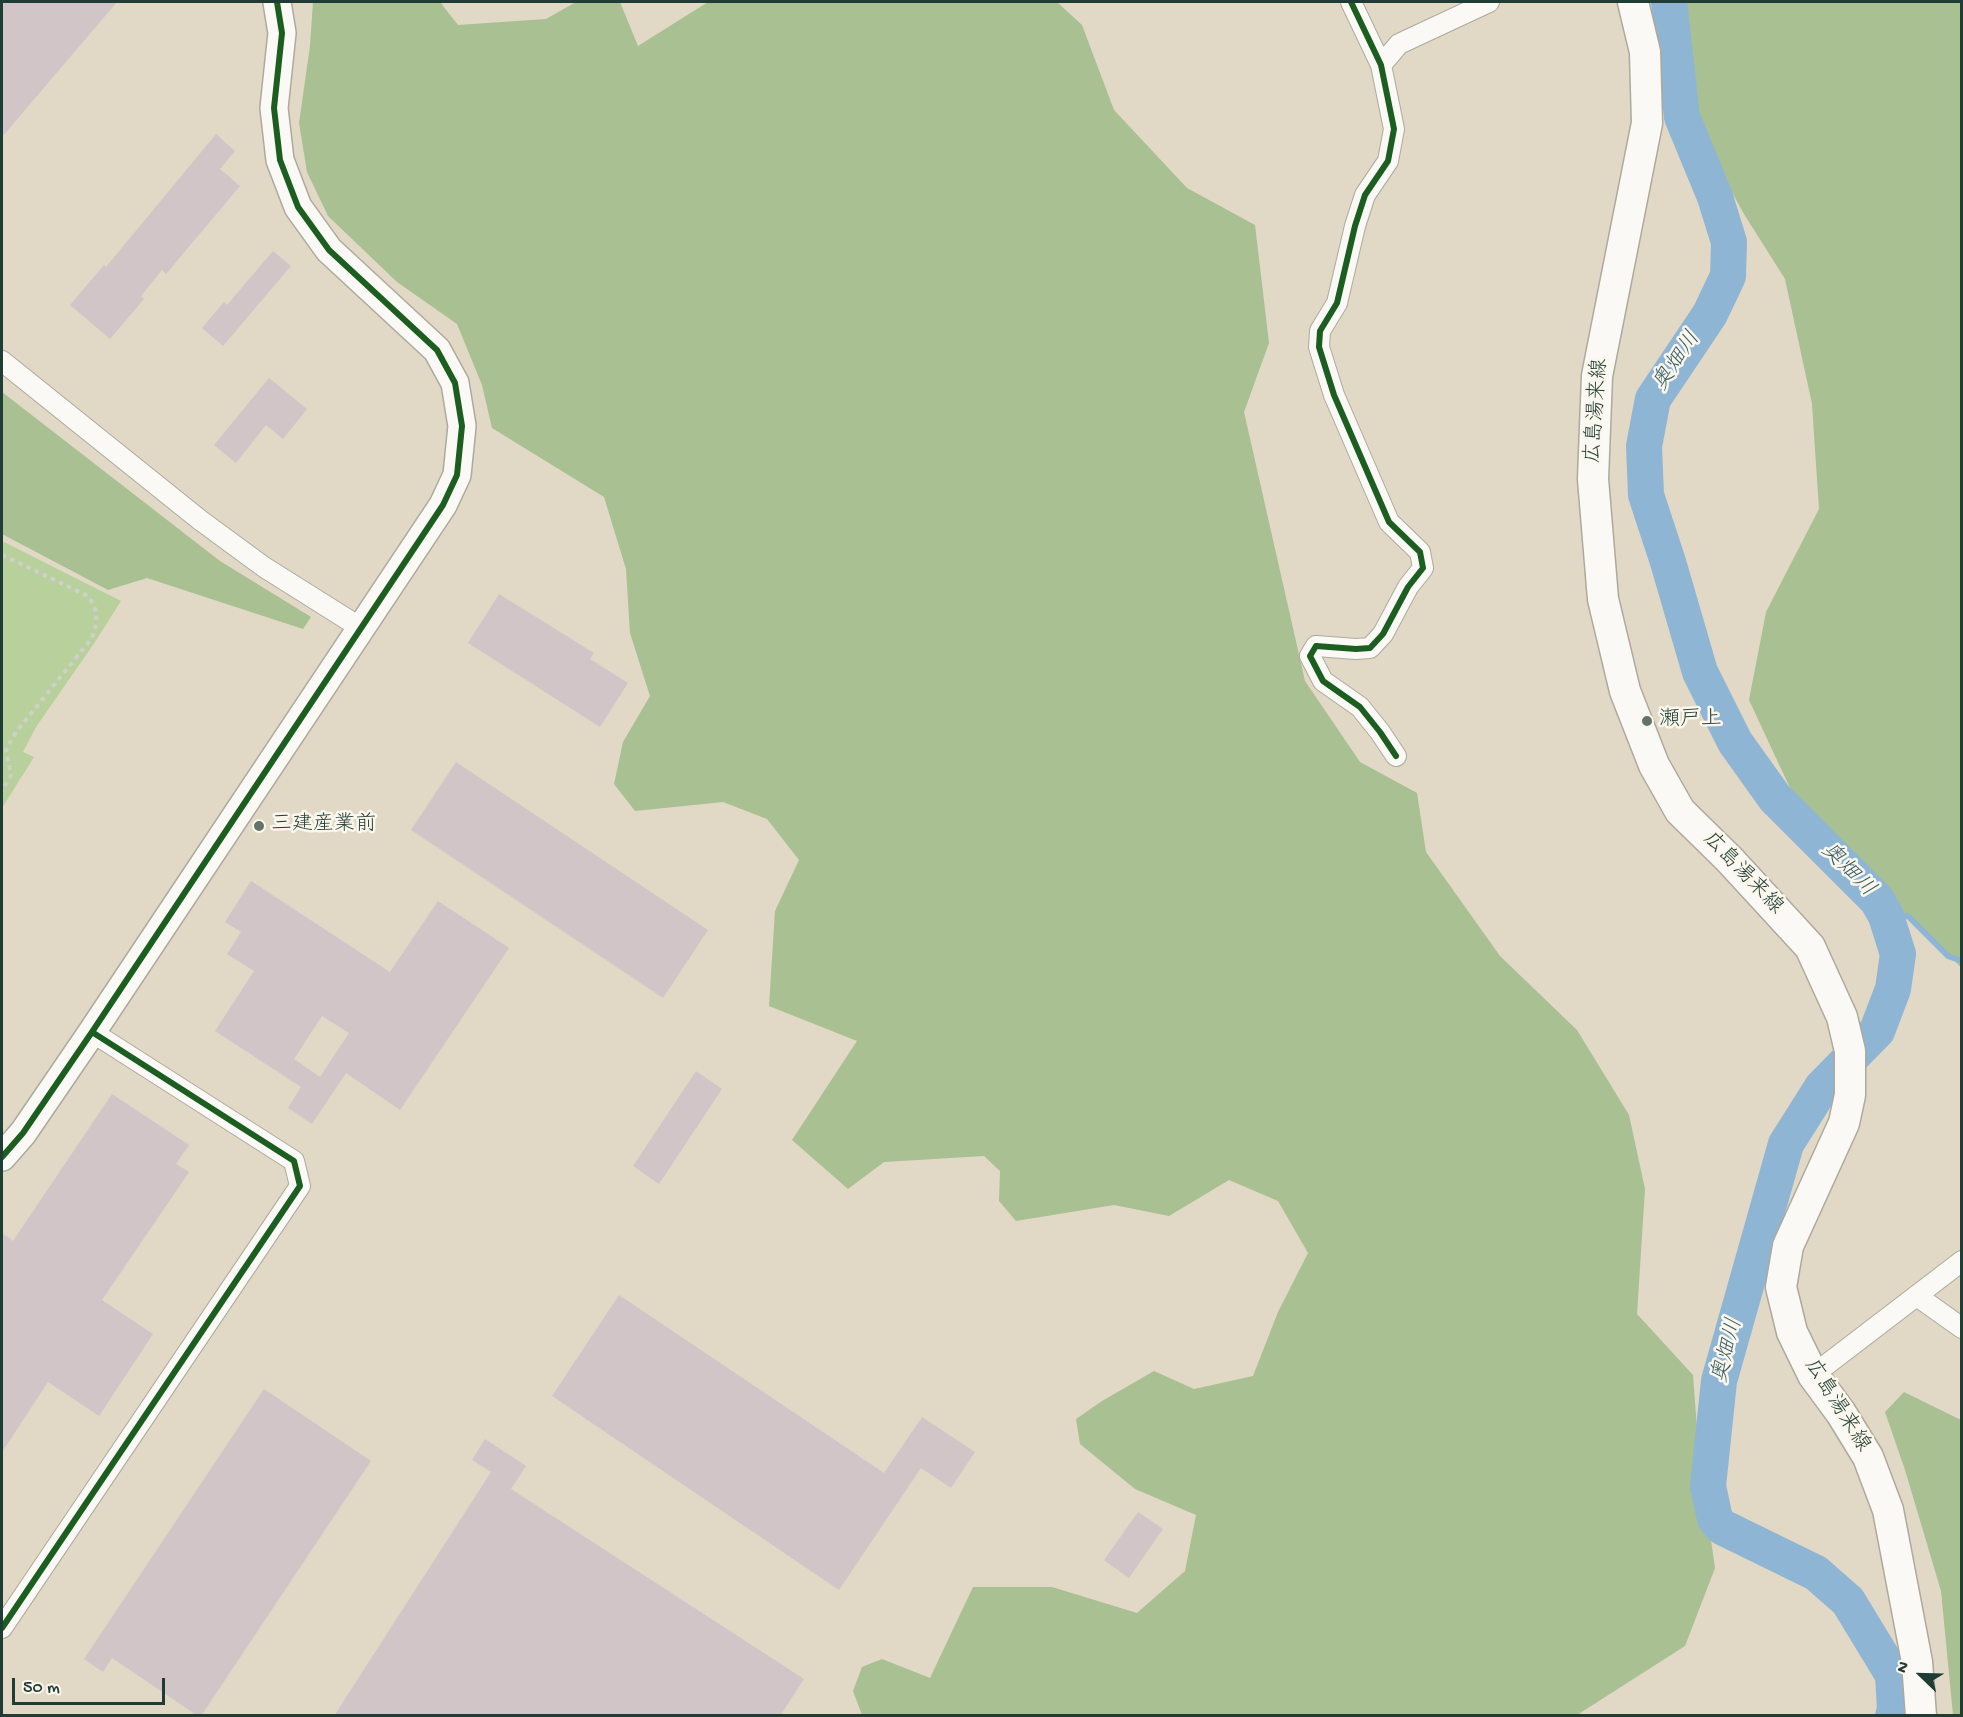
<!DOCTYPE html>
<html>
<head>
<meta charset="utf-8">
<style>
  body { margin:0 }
  #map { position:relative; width:1963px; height:1717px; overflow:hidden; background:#e1d8c5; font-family:"Gochi Hand",sans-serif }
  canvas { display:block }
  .frame { position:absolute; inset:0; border:3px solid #1f3d34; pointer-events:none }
  .north { position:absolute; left:1891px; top:1645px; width:60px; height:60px; -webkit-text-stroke:4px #fbf7ec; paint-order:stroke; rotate:293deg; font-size:16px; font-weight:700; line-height:24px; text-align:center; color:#1f3d34 }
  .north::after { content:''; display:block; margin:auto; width:21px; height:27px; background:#1f3d34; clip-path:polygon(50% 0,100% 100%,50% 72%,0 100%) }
  .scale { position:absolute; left:12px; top:1678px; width:153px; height:27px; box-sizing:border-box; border:3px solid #1f3d34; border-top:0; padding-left:8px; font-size:18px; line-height:21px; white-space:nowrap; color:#1f3d34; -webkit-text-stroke:4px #fbf7ec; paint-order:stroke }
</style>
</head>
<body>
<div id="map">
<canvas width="1963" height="1717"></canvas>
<div class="frame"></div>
<div class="north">N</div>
<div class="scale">50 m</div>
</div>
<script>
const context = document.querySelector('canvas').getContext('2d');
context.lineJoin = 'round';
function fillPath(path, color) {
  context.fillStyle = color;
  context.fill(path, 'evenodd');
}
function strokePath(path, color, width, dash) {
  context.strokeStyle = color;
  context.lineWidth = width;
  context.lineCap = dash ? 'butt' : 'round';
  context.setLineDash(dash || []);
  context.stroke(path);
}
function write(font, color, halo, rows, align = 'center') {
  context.font = font + ' "Gochi Hand","Klee One",sans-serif';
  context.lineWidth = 5;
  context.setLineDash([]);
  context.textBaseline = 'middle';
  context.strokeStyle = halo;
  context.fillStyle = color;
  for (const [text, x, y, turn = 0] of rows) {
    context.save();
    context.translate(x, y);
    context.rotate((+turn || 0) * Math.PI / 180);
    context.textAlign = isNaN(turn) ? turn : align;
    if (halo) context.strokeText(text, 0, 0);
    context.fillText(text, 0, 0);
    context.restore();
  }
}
const green = new Path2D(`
  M 2,541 L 121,601 L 95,642 L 36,727 L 23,752 L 34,757 L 2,808 Z`);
const forest = new Path2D(`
  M 313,2 L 440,2 L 458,25 L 546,19 L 576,2 L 620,2 L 638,46 L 708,2 L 1057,2 L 1082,25 L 1114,110 L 1187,188 L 1255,225 L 1269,343 L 1244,412 L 1305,681 L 1360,762 L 1417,793 L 1426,852 L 1500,956 L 1577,1030 L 1629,1115 L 1645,1189 L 1637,1314 L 1693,1375 L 1699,1456 L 1715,1568 L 1685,1646 L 1577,1715 L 862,1715 L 853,1691 L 862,1667 L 882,1659 L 930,1678 L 973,1587 L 1052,1587 L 1137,1613 L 1185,1571 L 1196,1515 L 1135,1489 L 1080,1444 L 1076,1419 L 1102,1401 L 1154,1371 L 1194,1389 L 1253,1376 L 1278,1312 L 1308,1253 L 1278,1201 L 1229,1180 L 1169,1216 L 1114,1205 L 1016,1221 L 999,1201 L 1000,1171 L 984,1156 L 884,1162 L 848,1189 L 792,1140 L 857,1041 L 769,1006 L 775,911 L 799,860 L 767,819 L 723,802 L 635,811 L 614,784 L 623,742 L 650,696 L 630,633 L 626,569 L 604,497 L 492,428 L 482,385 L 457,324 L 397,282 L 328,216 L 307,172 L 299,123 L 310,46 Z
  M 1673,2 L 1961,2 L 1961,967 L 1844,861 L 1790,788 L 1749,700 L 1766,612 L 1819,509 L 1812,404 L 1785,279 L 1744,214 L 1690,117 L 1681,30 Z
  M 2,392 L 220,561 L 311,617 L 303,629 L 147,578 L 108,590 L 2,534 Z
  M 1904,1392 L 1961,1420 L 1961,1715 L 1953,1715 L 1941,1591 L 1905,1470 L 1885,1412 Z`);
const stream = new Path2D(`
  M 1886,916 L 1908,916 L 1948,956 L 1962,961`);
const river = new Path2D(`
  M 1669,2 L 1682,117 L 1715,197 L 1729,242 L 1728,276 L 1710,314 L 1653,399 L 1644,446 L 1646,495 L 1668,562 L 1700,672 L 1735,742 L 1775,798 L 1877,900 L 1886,916 L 1898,954 L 1893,989 L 1877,1031 L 1822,1087 L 1786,1144 L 1719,1381 L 1708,1486 L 1715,1519 L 1722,1527 L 1816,1573 L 1848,1601 L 1893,1675 L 1895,1710 L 1893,1716`);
const building = new Path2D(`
  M 2,2 L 117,2 L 2,137 Z
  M 216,134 L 235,151 L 220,169 L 240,186 L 166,274 L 162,270 L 141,296 L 144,299 L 110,339 L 70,305 L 104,265 L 106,267 Z
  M 273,251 L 291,266 L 223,346 L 202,328 L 224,302 L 227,305 Z
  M 269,378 L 307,409 L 283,439 L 266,425 L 236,463 L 214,445 Z
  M 499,594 L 594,653 L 590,659 L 628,683 L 600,727 L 468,643 Z
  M 456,762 L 708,930 L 663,998 L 411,830 Z
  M 251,881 L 390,972 L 438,901 L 509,948 L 400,1110 L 346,1073 L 312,1124 L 288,1108 L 301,1087 L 215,1031 L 254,971 L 227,954 L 241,932 L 225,922 ZM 322,1016 L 349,1033 L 320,1077 L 294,1059 Z
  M 696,1071 L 722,1089 L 659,1184 L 633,1166 Z
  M 112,1094 L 189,1145 L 176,1164 L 189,1172 L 102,1300 L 153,1334 L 99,1416 L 48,1382 L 2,1452 L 2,1233 L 13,1241 Z
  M 619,1295 L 884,1473 L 922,1417 L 975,1452 L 951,1488 L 921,1468 L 839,1590 L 552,1396 Z
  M 264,1389 L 371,1461 L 201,1716 L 198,1716 L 112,1658 L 103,1672 L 84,1659 Z
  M 485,1439 L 526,1466 L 511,1489 L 804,1679 L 780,1716 L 334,1716 L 491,1472 L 472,1460 Z
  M 1138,1512 L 1163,1529 L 1129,1578 L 1104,1560 Z`);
const path = new Path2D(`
  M 2,555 L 88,596 C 99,611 98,622 92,638 L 16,732 L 6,750 L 11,775 L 2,791`);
const street = new Path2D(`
  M 1351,2 L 1381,65 L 1394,129 L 1388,161 L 1365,195 L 1355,226 L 1337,303 L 1320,331 L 1319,347 L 1334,395 L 1389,522 L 1420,552 L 1423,568 L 1408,587 L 1383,634 L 1370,648 L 1356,649 L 1316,646 L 1310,656 L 1323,681 L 1360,707 L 1380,732 L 1396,756
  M 1381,65 L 1399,44 L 1489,2
  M 2,361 L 200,520 L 264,567 L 361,628
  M 1917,1296 L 1962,1328
  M 1813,1375 L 1962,1261
  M 2,1628 L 300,1186 L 294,1161 L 92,1032`);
const secondary = new Path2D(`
  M 2,1157 L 23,1133 L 92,1032 L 443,505 L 457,475 L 462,426 L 455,383 L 437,350 L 329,250 L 298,207 L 280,160 L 274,108 L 282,33 L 277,2`);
const primary = new Path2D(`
  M 1633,2 L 1645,52 L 1647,123 L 1597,376 L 1593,479 L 1603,599 L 1625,691 L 1654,765 L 1680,811 L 1729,859 L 1810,947 L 1842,1017 L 1850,1051 L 1850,1095 L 1844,1123 L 1788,1246 L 1781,1287 L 1792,1332 L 1813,1375 L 1841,1413 L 1868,1457 L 1888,1510 L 1917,1662 L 1921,1716`);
const cycleway = new Path2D(`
  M 1351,2 L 1381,65 L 1394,129 L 1388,161 L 1365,195 L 1355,226 L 1337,303 L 1320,331 L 1319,347 L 1334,395 L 1389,522 L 1420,552 L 1423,568 L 1408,587 L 1383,634 L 1370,648 L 1356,649 L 1316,646 L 1310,656 L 1323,681 L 1360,707 L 1380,732 L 1396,756
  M 2,1157 L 23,1133 L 92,1032 L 443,505 L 457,475 L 462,426 L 455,383 L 437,350 L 329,250 L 298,207 L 280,160 L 274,108 L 282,33 L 277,2
  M 2,1628 L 300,1186 L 294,1161 L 92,1032`);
const markers = [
  [1647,721,6,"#637367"],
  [259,826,6,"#637367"]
];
const streetNames = [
  ["広島湯来線",1598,411,-86],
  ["広島湯来線",1742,874,46],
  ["広島湯来線",1836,1406,58]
];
const poiNames = [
  ["瀬戸上",1659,721],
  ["三建産業前",271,826]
];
const waterNames = [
  ["奥畑川",1678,362,-56],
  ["奥畑川",1847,871,45],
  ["奥畑川",1729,1351,-76]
];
fillPath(green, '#b8d09b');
fillPath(forest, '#a8c092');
strokePath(stream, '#8fb5d5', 6);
strokePath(river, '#8fb5d5', 36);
fillPath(building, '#d2c5c7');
strokePath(street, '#adaa9d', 22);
strokePath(secondary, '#adaa9d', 30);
strokePath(primary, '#adaa9d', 33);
strokePath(path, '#d0d0ca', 4, [4.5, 4.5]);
strokePath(street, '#faf9f6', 20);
strokePath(secondary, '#faf9f6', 27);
strokePath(primary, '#faf9f6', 30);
strokePath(cycleway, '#1b5e20', 6);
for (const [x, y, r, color] of markers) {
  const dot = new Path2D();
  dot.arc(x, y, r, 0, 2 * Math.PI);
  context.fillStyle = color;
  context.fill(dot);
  strokePath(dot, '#fbf7ec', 2);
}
write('21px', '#1f3d34', '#fbf7ec', streetNames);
write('21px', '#1f3d34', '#fbf7ec', poiNames, 'left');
write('italic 22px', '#365c66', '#fbf7ec', waterNames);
</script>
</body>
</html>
